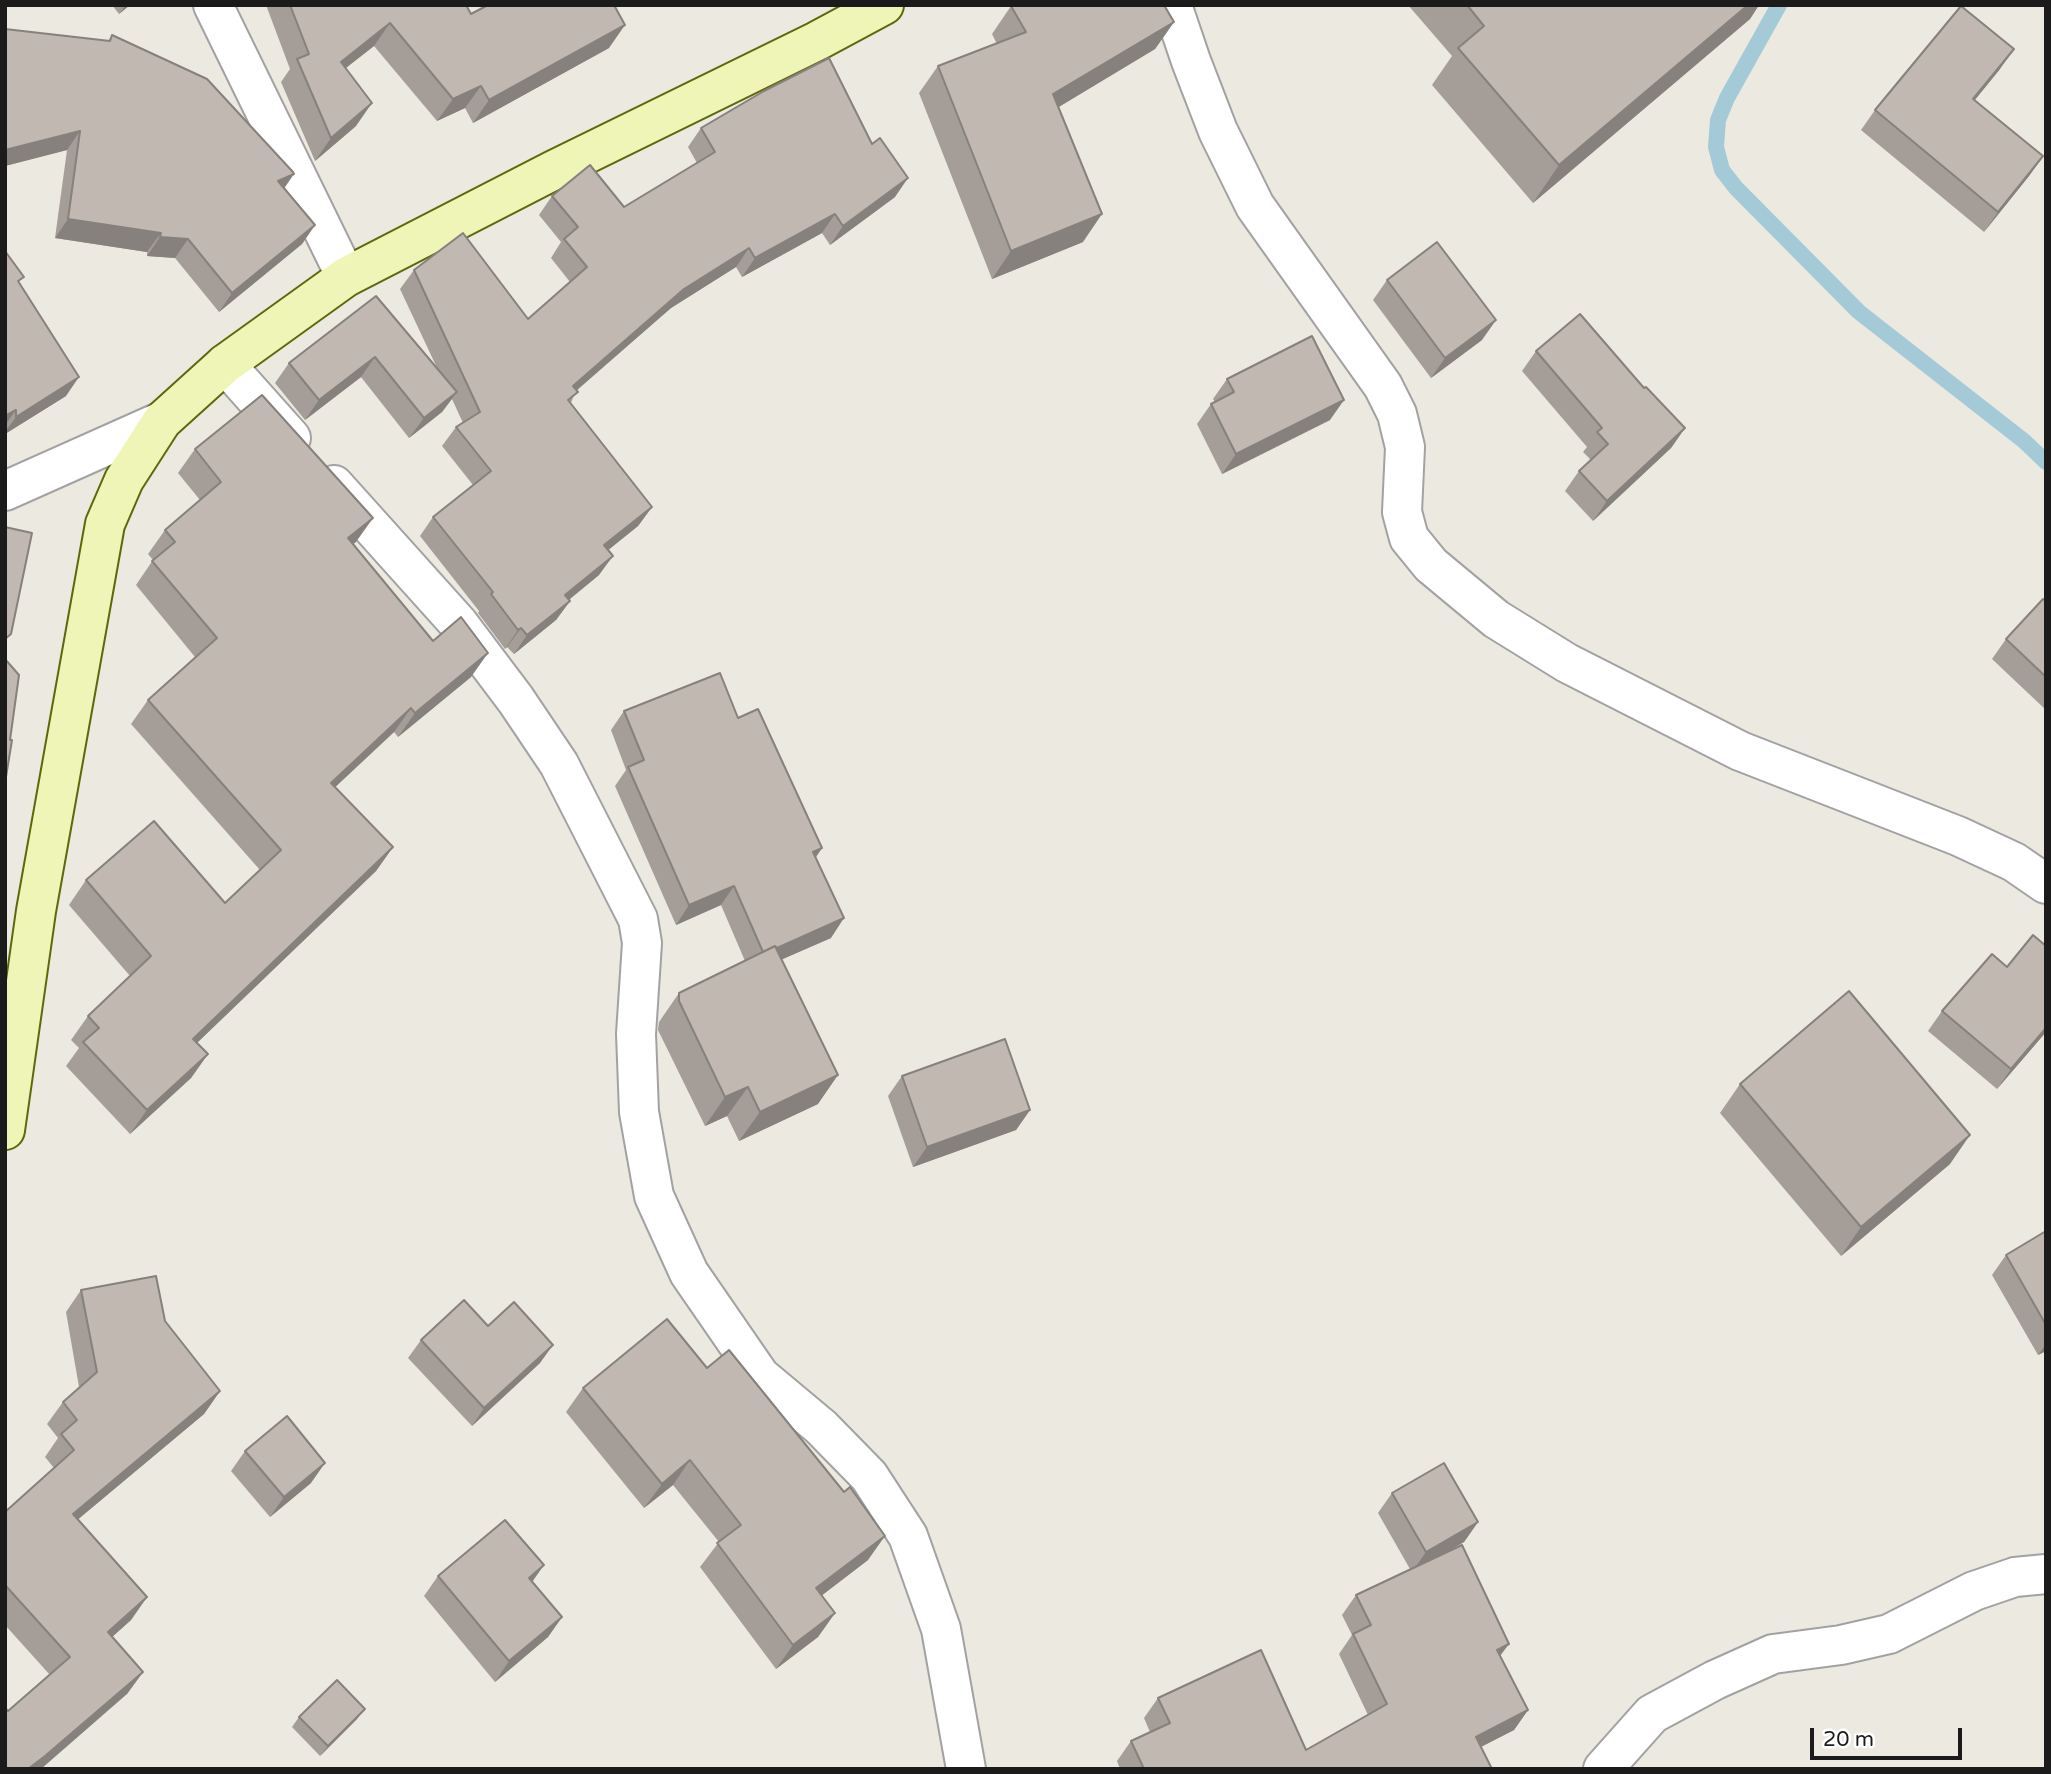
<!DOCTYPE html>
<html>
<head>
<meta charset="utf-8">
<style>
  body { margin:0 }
  #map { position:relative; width:2051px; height:1774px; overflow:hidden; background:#ece9e1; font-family:"Varela Round",sans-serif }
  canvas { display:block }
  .frame { position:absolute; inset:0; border:7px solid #1b1b1b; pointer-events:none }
  .scale { position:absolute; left:1810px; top:1728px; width:152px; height:32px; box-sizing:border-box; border:4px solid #1b1b1b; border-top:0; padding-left:9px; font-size:21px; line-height:24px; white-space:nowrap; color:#1b1b1b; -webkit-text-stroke:5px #fff; paint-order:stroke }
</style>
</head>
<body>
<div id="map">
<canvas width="2051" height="1774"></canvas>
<div class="frame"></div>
<div class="scale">20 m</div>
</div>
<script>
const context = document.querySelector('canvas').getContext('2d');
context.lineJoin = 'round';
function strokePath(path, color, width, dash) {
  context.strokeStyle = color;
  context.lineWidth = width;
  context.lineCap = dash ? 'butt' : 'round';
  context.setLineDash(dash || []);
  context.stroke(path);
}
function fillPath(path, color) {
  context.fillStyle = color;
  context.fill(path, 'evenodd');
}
const stream = new Path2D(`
  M 1779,5 L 1727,98 L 1718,120 L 1716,147 L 1722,170 L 1736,188 L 1859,312 L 2024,441 L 2046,462`);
const street = new Path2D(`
  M 213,5 L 346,277
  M 1172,5 L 1191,61 L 1218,131 L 1255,206 L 1383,386 L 1397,414 L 1405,447 L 1402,512 L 1409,538 L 1431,565 L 1496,619 L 1567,663 L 1740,751 L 1958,836 L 2014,862 L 2046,884
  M 225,364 L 291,438
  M 334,485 L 458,623 L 516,700 L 559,764 L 638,919 L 642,943 L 636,1034 L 639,1112 L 654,1196 L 689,1273 L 760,1376 L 821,1427 L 869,1476 L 908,1536 L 941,1629 L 966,1769
  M 5,491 L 162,421
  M 1603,1769 L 1652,1714 L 1715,1680 L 1773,1654 L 1841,1645 L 1889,1634 L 1974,1591 L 2015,1577 L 2046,1574`);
const secondary = new Path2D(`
  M 5,1130 L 36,911 L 105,524 L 124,480 L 162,421 L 225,364 L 346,277 L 554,170 L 817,41 L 884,5`);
const wall = new Path2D(`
  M 112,5 L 130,5 L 119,14 Z
  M 266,5 L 466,5 L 471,14 L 609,48 L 473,123 L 465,108 L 437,121 L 374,46 L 346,68 L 356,126 L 315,161 L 281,82 L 290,69 Z
  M 1408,5 L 1759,5 L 1750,19 L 1533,203 L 1432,85 L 1452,56 Z
  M 1011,6 L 1174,22 L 1155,49 L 1058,107 L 1083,242 L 992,279 L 919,93 L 938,66 L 997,44 L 992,34 Z
  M 5,29 L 108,41 L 112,35 L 284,188 L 315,225 L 302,244 L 219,312 L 175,258 L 147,256 L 147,252 L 55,238 L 67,150 L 5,166 Z
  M 2000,69 L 1975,100 L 2043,156 L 2029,176 L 1984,232 L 1861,130 L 1875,110 Z
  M 701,128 L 895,197 L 830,245 L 822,233 L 742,277 L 736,267 L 671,308 L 576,390 L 571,403 L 652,507 L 638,526 L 608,550 L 599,575 L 569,600 L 570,601 L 556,620 L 514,654 L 507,647 L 505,649 L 478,613 L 479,611 L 420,536 L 433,517 L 473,485 L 442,446 L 456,427 L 463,423 L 452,399 L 442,412 L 409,438 L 361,377 L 305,420 L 275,383 L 289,363 L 376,296 L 438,370 L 400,289 L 414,270 L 528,319 L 570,282 L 551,258 L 561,242 L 539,215 L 552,196 L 624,207 L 697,163 L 688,147 Z
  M 5,251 L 20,283 L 66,396 L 5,434 Z
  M 1387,280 L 1482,340 L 1431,378 L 1373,300 Z
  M 1536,351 L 1644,388 L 1685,428 L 1671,448 L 1593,521 L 1565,491 L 1579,471 L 1591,460 L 1583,452 L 1587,447 L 1522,371 Z
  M 1227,379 L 1330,420 L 1222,474 L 1197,424 L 1211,404 L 1215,402 L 1213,399 Z
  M 195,449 L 373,518 L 353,544 L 433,641 L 471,677 L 398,737 L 394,732 L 335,787 L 393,847 L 376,871 L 197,1043 L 208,1054 L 191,1078 L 130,1134 L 66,1066 L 79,1048 L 71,1040 L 88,1016 L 130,976 L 69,905 L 86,880 L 225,903 L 260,870 L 131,724 L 148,700 L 195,657 L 136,585 L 153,560 L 148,554 L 165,530 L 200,500 L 178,473 Z
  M 2046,601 L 2046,710 L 1992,659 L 2006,639 Z
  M 624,711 L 738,718 L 822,848 L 816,857 L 831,938 L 782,959 L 818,1104 L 739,1141 L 727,1116 L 705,1126 L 658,1030 L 659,1022 L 679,993 L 745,961 L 721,905 L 676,925 L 615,786 L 626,770 L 611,730 Z
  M 1942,1011 L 2046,1032 L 1997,1089 L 1928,1031 Z
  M 902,1076 L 1030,1110 L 1016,1130 L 913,1167 L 888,1096 Z
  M 1740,1084 L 1950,1164 L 1841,1256 L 1720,1113 Z
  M 2046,1231 L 2046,1351 L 2038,1355 L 1992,1275 L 2006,1255 Z
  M 81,1290 L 165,1321 L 220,1391 L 204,1414 L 78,1519 L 147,1597 L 131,1620 L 112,1637 L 143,1672 L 127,1694 L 8,1711 L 50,1675 L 5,1625 L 5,1512 L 54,1468 L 45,1457 L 58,1438 L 47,1424 L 63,1402 L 79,1387 L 66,1312 Z
  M 488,1326 L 540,1363 L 472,1426 L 408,1358 L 421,1340 Z
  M 707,1368 L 868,1560 L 822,1595 L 835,1613 L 818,1637 L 776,1669 L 700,1567 L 719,1542 L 673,1485 L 644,1508 L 566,1412 L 583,1388 Z
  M 245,1451 L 311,1483 L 270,1517 L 231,1471 Z
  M 1392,1493 L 1478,1522 L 1464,1542 L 1443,1554 L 1500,1656 L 1528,1710 L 1514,1730 L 1481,1747 L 1492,1769 L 1120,1769 L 1117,1761 L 1131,1741 L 1150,1732 L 1144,1718 L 1158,1698 L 1306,1750 L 1368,1715 L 1339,1654 L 1352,1635 L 1342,1615 L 1356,1595 L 1410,1569 L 1378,1513 Z
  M 438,1576 L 532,1581 L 562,1617 L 548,1637 L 495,1682 L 424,1596 Z
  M 299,1717 L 357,1719 L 320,1756 L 292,1727 Z`);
const shadedWall = new Path2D(`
  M 126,5 L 130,5 L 119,14 Z
  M 1748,5 L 1759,5 L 1750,19 L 1533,203 L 1559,165 Z
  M 1174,22 L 1155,49 L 1034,122 L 1053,94 Z
  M 390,23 L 374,46 L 325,84 L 341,62 Z
  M 625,25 L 609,48 L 473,123 L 489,100 Z
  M 2014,49 L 2000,69 L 1959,119 L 1973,99 Z
  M 481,86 L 465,108 L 437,121 L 453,99 Z
  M 372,103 L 356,126 L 315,161 L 331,138 Z
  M 80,131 L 67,150 L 5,166 L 5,150 Z
  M 2043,156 L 2029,176 L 1984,232 L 1998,212 Z
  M 294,174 L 281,193 L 278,181 Z
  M 908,178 L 895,197 L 830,245 L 843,226 Z
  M 835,214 L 822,233 L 742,277 L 755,258 Z
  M 1102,214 L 1083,242 L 992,279 L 1011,251 Z
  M 68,219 L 161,233 L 147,252 L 55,238 Z
  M 315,225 L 302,244 L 219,312 L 232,293 Z
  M 160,237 L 188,239 L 175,258 L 147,256 Z
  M 749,248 L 736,267 L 671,308 L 560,405 L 573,386 L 684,289 Z
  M 1496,320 L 1482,340 L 1431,378 L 1445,358 Z
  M 375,357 L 361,377 L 305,420 L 319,400 Z
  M 79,377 L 66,396 L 5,434 L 5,432 L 16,417 Z
  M 457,392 L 442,412 L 409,438 L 424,418 Z
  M 1344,400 L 1330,420 L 1222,474 L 1236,454 Z
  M 16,410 L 5,425 L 5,416 Z
  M 1685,428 L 1671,448 L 1593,521 L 1607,501 Z
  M 652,507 L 638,526 L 591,564 L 604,545 Z
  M 373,518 L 356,542 L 331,562 L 348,538 Z
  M 613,556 L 599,575 L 551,614 L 565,595 Z
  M 570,601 L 556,620 L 514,654 L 527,635 Z
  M 521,628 L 507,647 L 505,649 L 518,630 Z
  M 488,653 L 471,677 L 398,737 L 415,713 Z
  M 411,708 L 394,732 L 314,807 L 331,783 Z
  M 393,847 L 376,871 L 176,1063 L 193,1039 Z
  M 822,848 L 808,868 L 813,852 Z
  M 734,886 L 721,905 L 676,925 L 689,905 Z
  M 844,918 L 831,938 L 751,973 L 764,954 Z
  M 2046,1028 L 2046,1032 L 1997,1089 L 2011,1069 Z
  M 208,1054 L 191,1078 L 130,1134 L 147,1110 Z
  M 838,1075 L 818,1104 L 739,1141 L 760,1112 Z
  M 748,1087 L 727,1116 L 705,1126 L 725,1097 Z
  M 1030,1110 L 1016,1130 L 913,1167 L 927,1147 Z
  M 1970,1135 L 1950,1164 L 1841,1256 L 1861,1227 Z
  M 2046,1344 L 2046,1351 L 2038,1355 Z
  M 553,1345 L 540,1363 L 472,1426 L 484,1408 Z
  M 220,1391 L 204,1414 L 57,1537 L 73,1514 Z
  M 690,1460 L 673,1485 L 644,1508 L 662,1484 Z
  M 325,1463 L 311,1483 L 270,1517 L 284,1497 Z
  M 1478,1522 L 1464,1542 L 1412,1572 L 1426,1552 Z
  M 885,1536 L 868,1560 L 799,1613 L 816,1588 Z
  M 544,1565 L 530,1585 L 529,1578 Z
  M 147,1597 L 131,1620 L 92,1655 L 108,1632 Z
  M 835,1613 L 818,1637 L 776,1669 L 793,1645 Z
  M 562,1617 L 548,1637 L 495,1682 L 509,1661 Z
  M 1509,1644 L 1494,1664 L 1497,1650 Z
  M 143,1672 L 127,1694 L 41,1769 L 28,1769 Z
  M 365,1709 L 357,1719 L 320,1756 L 328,1746 Z
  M 1528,1710 L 1514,1730 L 1461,1757 L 1476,1737 Z`);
const building = new Path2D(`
  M 290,5 L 466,5 L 471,14 L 488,5 L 614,5 L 625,25 L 489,100 L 481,86 L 453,99 L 390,23 L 341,62 L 372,103 L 331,138 L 297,59 L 309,54 Z
  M 1013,5 L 1164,5 L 1174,22 L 1053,94 L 1102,214 L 1011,251 L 938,66 L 1026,32 L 1011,6 Z
  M 1467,5 L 1748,5 L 1559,165 L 1458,48 L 1484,26 Z
  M 1961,6 L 2014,49 L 1973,99 L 2043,156 L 1998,212 L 1875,110 Z
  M 5,29 L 110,41 L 112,35 L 207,79 L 293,172 L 294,174 L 278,181 L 315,225 L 232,293 L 188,239 L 160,237 L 161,233 L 68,219 L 80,131 L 5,150 Z
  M 829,58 L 872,144 L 880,138 L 908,178 L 843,226 L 835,214 L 755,258 L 749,248 L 684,289 L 573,386 L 578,392 L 568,400 L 652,507 L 604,545 L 613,556 L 565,595 L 570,601 L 527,635 L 521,628 L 518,630 L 491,594 L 493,592 L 433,517 L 491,471 L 456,427 L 480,412 L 414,270 L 463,233 L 528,319 L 587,267 L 564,239 L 578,227 L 552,196 L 590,165 L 624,207 L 715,152 L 701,128 L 764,91 Z
  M 1437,242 L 1496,320 L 1445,358 L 1387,280 Z
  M 5,251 L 24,277 L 18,281 L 79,377 L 16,417 L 16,410 L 5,416 Z
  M 376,296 L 457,392 L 424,418 L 375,357 L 319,400 L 289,363 Z
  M 1580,314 L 1644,388 L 1646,387 L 1685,428 L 1607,501 L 1579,471 L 1608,444 L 1597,432 L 1602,428 L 1536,351 Z
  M 1312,336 L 1344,400 L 1236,454 L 1211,404 L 1234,392 L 1227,379 Z
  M 262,395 L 373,518 L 348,538 L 433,641 L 461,617 L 488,653 L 415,713 L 411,708 L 331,783 L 393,847 L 193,1039 L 208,1054 L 147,1110 L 83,1042 L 99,1028 L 88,1016 L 151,956 L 86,880 L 154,821 L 225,903 L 281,850 L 148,700 L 217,638 L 152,561 L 175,542 L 165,530 L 221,482 L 195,449 Z
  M 5,527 L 32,533 L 11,634 L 5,639 Z
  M 2043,599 L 2046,601 L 2046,677 L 2006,639 Z
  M 5,659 L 19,675 L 10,740 L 12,740 L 5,783 Z
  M 720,673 L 738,718 L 758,709 L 822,848 L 813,852 L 844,918 L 777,948 L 775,946 L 763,952 L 734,886 L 689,905 L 628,767 L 644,760 L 624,711 Z
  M 2033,935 L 2046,946 L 2046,1028 L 2011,1069 L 1942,1011 L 1992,954 L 2007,967 Z
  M 775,946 L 838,1075 L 760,1112 L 748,1087 L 725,1097 L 679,1001 L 679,993 Z
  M 1849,991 L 1970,1135 L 1861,1227 L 1740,1084 Z
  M 1005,1039 L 1030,1110 L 927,1147 L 902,1076 Z
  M 2046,1231 L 2046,1325 L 2006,1255 Z
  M 156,1276 L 165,1321 L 220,1391 L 73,1514 L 147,1597 L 108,1632 L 143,1672 L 45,1756 L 28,1769 L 5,1769 L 5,1708 L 8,1711 L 70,1657 L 5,1585 L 5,1512 L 74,1450 L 61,1434 L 77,1420 L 63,1402 L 97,1372 L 81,1290 Z
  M 464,1300 L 488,1326 L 514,1302 L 553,1345 L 484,1408 L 421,1340 Z
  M 667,1319 L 707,1368 L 729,1350 L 844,1492 L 850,1487 L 885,1536 L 816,1588 L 835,1613 L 793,1645 L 717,1543 L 741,1525 L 690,1460 L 662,1484 L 583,1388 Z
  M 287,1416 L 325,1463 L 284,1497 L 245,1451 Z
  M 1444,1463 L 1478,1522 L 1426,1552 L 1392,1493 Z
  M 505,1520 L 544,1565 L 529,1578 L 562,1617 L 509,1661 L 438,1576 Z
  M 1462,1545 L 1509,1644 L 1497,1650 L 1528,1710 L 1476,1737 L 1492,1769 L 1144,1769 L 1131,1741 L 1170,1723 L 1158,1698 L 1261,1650 L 1306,1750 L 1387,1704 L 1353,1634 L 1371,1625 L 1356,1595 Z
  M 337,1680 L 365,1709 L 328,1746 L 299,1717 Z`);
strokePath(stream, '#a4cad8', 16);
strokePath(street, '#a2a2a2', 42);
strokePath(secondary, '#5c690b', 42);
strokePath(street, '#fff', 38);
strokePath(secondary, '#eff5b7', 38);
fillPath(wall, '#a59e98');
fillPath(shadedWall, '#86817c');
fillPath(building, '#c0b8b1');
strokePath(building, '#86817c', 2);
</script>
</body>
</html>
